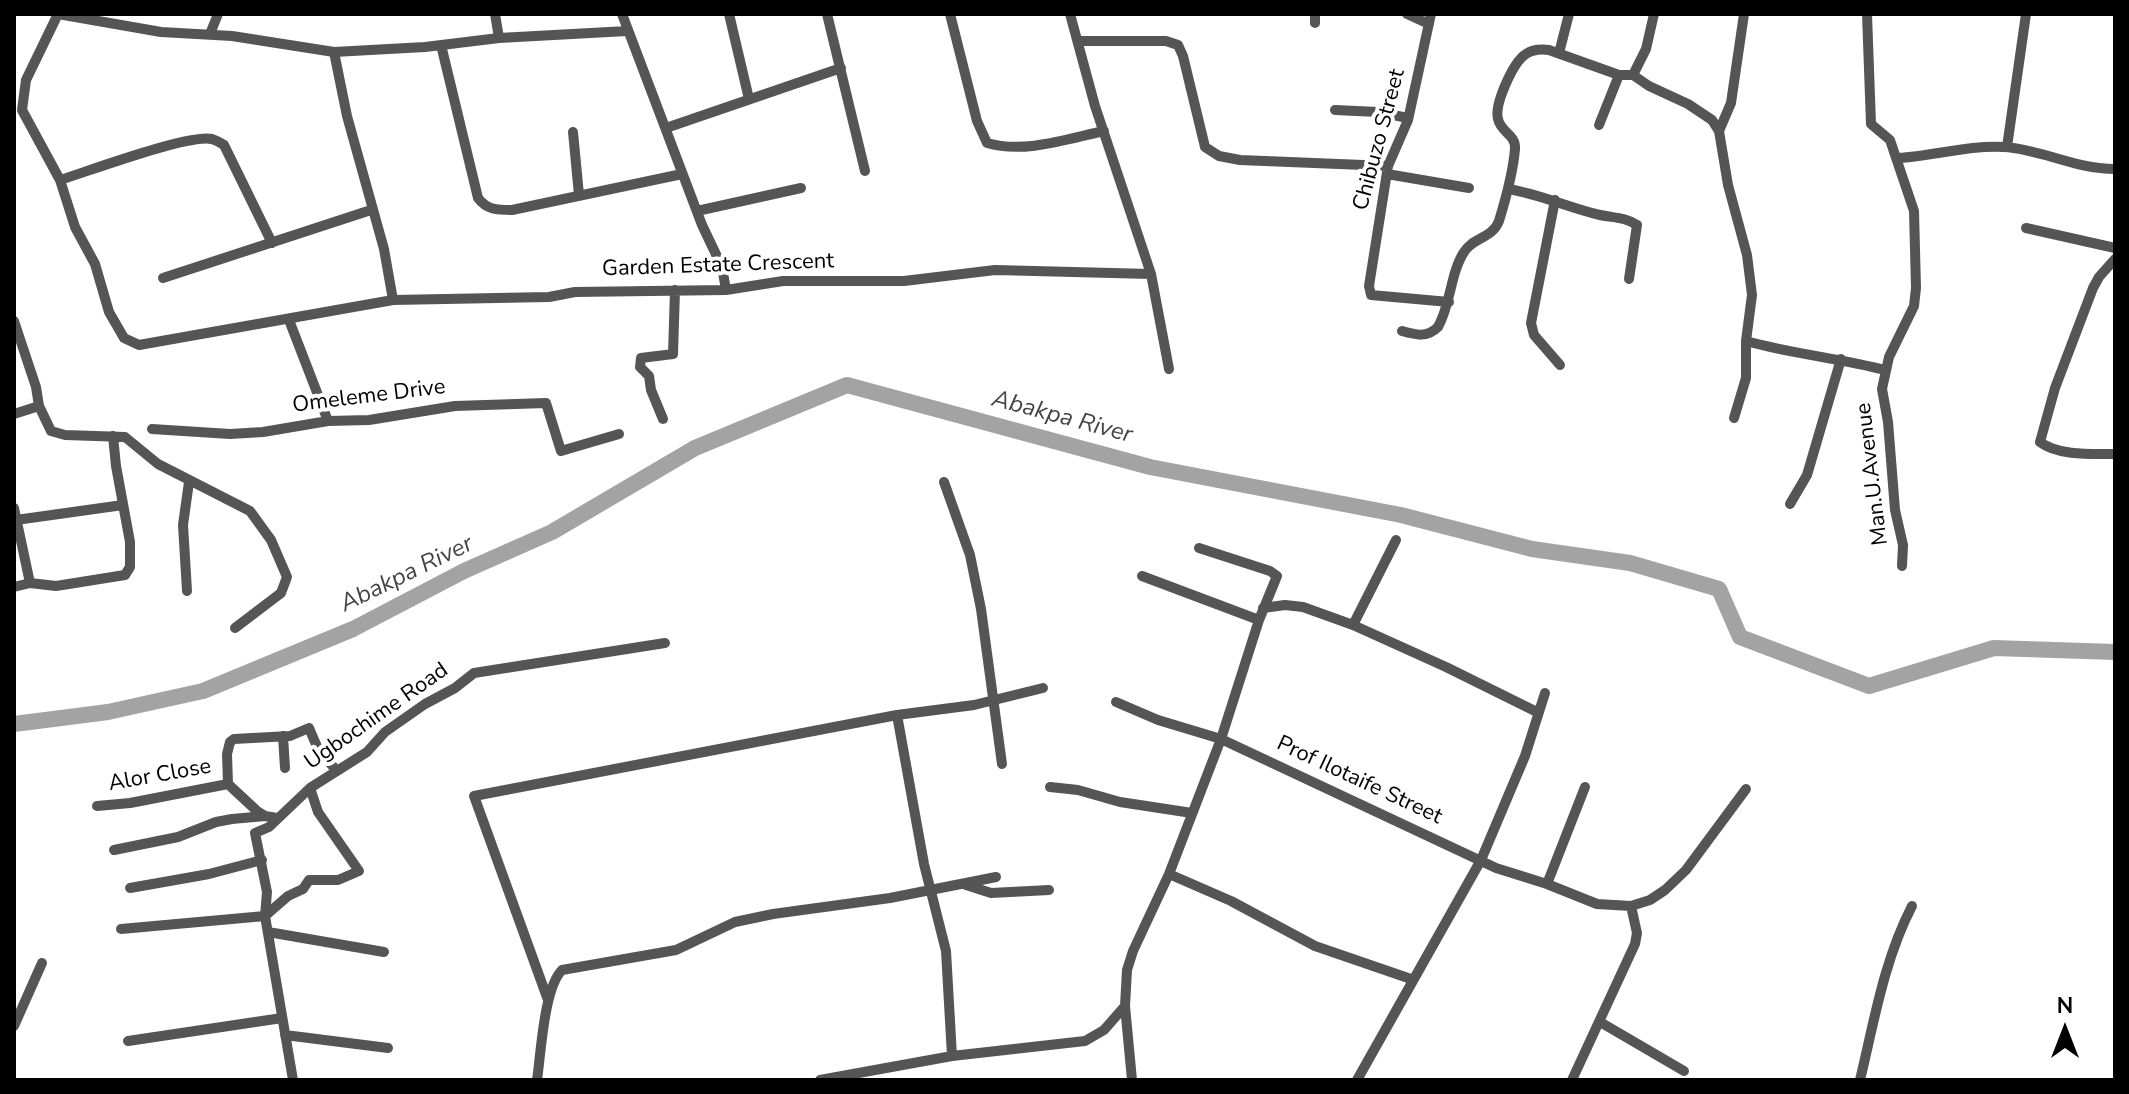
<!DOCTYPE html>
<html>
<head>
<meta charset="utf-8">
<style>
  body { margin:0 }
  #map { position:relative; width:2129px; height:1094px; overflow:hidden; background:#fff; font-family:"Nunito Sans",sans-serif }
  canvas { display:block }
  .frame { position:absolute; inset:0; border:16px solid #000; pointer-events:none }
  .north { position:absolute; left:2025px; top:990px; width:80px; height:80px; -webkit-text-stroke:6px #fff; paint-order:stroke; rotate:0deg; font-size:22px; font-weight:700; line-height:32px; text-align:center; color:#000 }
  .north::after { content:''; display:block; margin:auto; width:28px; height:36px; background:#000; clip-path:polygon(50% 0,100% 100%,50% 72%,0 100%) }
</style>
</head>
<body>
<div id="map">
<canvas width="2129" height="1094"></canvas>
<div class="frame"></div>
<div class="north">N</div>
</div>
<script>
const context = document.querySelector('canvas').getContext('2d');
context.lineJoin = 'round';
function strokePath(path, color, width, dash) {
  context.strokeStyle = color;
  context.lineWidth = width;
  context.lineCap = dash ? 'butt' : 'round';
  context.setLineDash(dash || []);
  context.stroke(path);
}
function write(font, color, halo, rows, align = 'center') {
  context.font = font + ' "Nunito Sans",sans-serif';
  context.lineWidth = 8;
  context.setLineDash([]);
  context.textBaseline = 'middle';
  context.strokeStyle = halo;
  context.fillStyle = color;
  for (const [text, x, y, turn = 0] of rows) {
    context.save();
    context.translate(x, y);
    context.rotate((+turn || 0) * Math.PI / 180);
    context.textAlign = isNaN(turn) ? turn : align;
    if (halo) context.strokeText(text, 0, 0);
    context.fillText(text, 0, 0);
    context.restore();
  }
}
const river = new Path2D(`
  M 14,724 L 108,712 L 203,691 L 353,629 L 464,571 L 552,532 L 695,448 L 847,385 L 1150,467 L 1401,515 L 1532,549 L 1630,563 L 1719,589 L 1740,637 L 1869,686 L 1994,648 L 2115,652`);
const street = new Path2D(`
  M 58,14 L 26,80 L 22,110 L 60,180 L 75,227 L 95,264 L 109,312 L 124,338 L 139,345 L 393,300 L 549,297 L 575,292 L 726,290 L 783,281 L 904,281 L 995,270 L 1151,274
  M 58,14 L 161,32 L 232,36 L 334,52 L 425,47 L 499,38 L 627,31
  M 495,14 L 499,38
  M 622,14 L 702,225 L 722,267 L 726,290
  M 729,14 L 749,99
  M 827,14 L 865,171
  M 950,14 L 977,121 L 987,143 C 1024,154 1067,139 1104,131
  M 1070,14 L 1095,106 L 1151,274 L 1169,369
  M 1315,14 L 1315,23
  M 1407,14 L 1429,24
  M 1431,14 L 1408,120 L 1388,166 L 1369,286 L 1371,295 L 1449,302
  M 1867,14 L 1871,124 L 1890,140 L 1914,211 L 1916,288 L 1914,306 L 1889,357 L 1882,389 L 1888,422 L 1895,510 L 1903,545 L 1902,566
  M 210,34 L 218,14
  M 1079,41 L 1166,41 L 1178,45 L 1183,56 L 1205,147 L 1219,156 L 1240,160 L 1388,166
  M 441,45 L 478,198 C 487,210 497,210 512,210 L 682,174
  M 334,52 L 347,116 L 384,249 L 393,300
  M 1559,53 L 1569,14
  M 1633,75 L 1649,86 L 1688,104 L 1712,120 L 1719,131 L 1728,185 L 1747,255 L 1752,295 L 1746,341 L 1746,378 L 1734,418
  M 1633,75 L 1646,49 L 1654,14
  M 1335,110 L 1378,112 L 1408,118
  M 1599,125 L 1619,75
  M 666,128 L 841,68
  M 1719,131 L 1731,103 L 1744,14
  M 573,132 L 579,195
  M 2007,147 L 2026,14
  M 1898,158 C 1934,156 1968,145 2004,147 C 2041,149 2074,169 2115,169
  M 1387,174 L 1469,188
  M 60,180 C 89,171 188,134 212,139 C 215,140 221,143 224,145 L 272,243
  M 1508,189 C 1540,194 1569,208 1600,215 C 1614,218 1625,217 1637,225 L 1629,279
  M 1555,200 L 1531,323 L 1534,335 L 1560,365
  M 697,211 L 801,188
  M 2026,228 L 2115,248
  M 2115,259 L 2099,277 L 2093,288 L 2055,388 L 2040,442 C 2058,456 2092,454 2115,454
  M 163,278 L 371,210
  M 289,320 L 328,421
  M 14,321 L 36,387 L 39,406 L 51,431 L 65,435 L 125,437 L 158,464 L 250,511 L 271,540 L 287,577 L 281,593 L 235,628
  M 1402,331 C 1416,335 1427,338 1438,327 C 1451,304 1450,274 1464,252 C 1473,237 1492,239 1499,221 C 1506,198 1513,173 1515,149 C 1516,134 1501,133 1498,119 C 1494,105 1513,62 1526,54 C 1533,49 1541,49 1549,50 L 1619,75 L 1633,75
  M 1746,341 C 1792,354 1839,358 1885,370
  M 14,414 L 39,406
  M 663,419 L 651,390 L 649,376 L 640,367 L 641,358 L 673,354 L 675,290
  M 152,429 L 230,434 L 263,432 L 328,421 L 369,420 L 455,406 L 546,403 L 561,451 L 619,434
  M 944,482 L 970,555 L 981,609 L 1002,764
  M 1790,504 L 1807,475 L 1841,359
  M 14,508 L 30,583 L 56,586 L 125,575 L 130,567 L 130,542 L 116,466 L 113,436
  M 16,520 L 123,505
  M 1142,576 L 1259,620
  M 14,587 L 30,583
  M 187,591 L 183,525 L 189,482
  M 1263,608 L 1285,605 L 1303,607 L 1353,625 L 1446,667 L 1537,712
  M 1353,625 L 1396,540
  M 1116,702 L 1158,720 L 1221,739 L 1496,868 L 1547,884 L 1597,904 L 1631,906 L 1650,900 L 1665,890 L 1686,870 L 1746,789
  M 283,736 L 285,768
  M 228,784 L 227,754 L 230,742 L 234,739 L 290,736 L 309,728 L 318,749 L 336,770
  M 228,784 L 257,811 L 265,816
  M 1050,787 L 1078,790 L 1120,802 L 1192,813
  M 97,806 L 130,803 L 228,784
  M 114,850 L 178,837 L 216,822 L 232,819 L 265,816 L 277,818
  M 1169,874 L 1231,901 L 1315,946 L 1411,979
  M 1547,884 L 1585,787
  M 966,885 L 991,893 L 1049,890
  M 130,888 L 209,874 L 262,860
  M 121,929 L 265,916 L 288,896 L 303,889 L 309,880 L 338,880 L 359,871 L 318,812 L 310,788
  M 268,932 L 384,952
  M 548,1000 L 474,796 L 897,715
  M 1600,1022 L 1684,1071
  M 14,1026 L 42,963
  M 285,1035 L 388,1048
  M 128,1041 L 282,1018
  M 952,1056 L 1085,1041 L 1104,1030 L 1125,1006
  M 293,1080 L 265,916 L 267,892 L 255,833 L 269,827 L 310,788 L 367,752 L 385,732 L 425,704 L 455,688 L 474,673 L 665,643
  M 537,1080 C 541,1053 544,988 562,970 L 676,950 L 735,922 L 773,914 L 890,898 L 996,877
  M 820,1080 L 952,1056 L 946,951 L 924,864 L 897,715 L 974,705 L 1043,688
  M 1132,1080 L 1125,1006 L 1127,970 L 1133,951 L 1169,874 L 1221,739 L 1259,620 L 1277,576 L 1270,571 L 1199,548
  M 1357,1080 L 1481,860 L 1525,756 L 1545,693
  M 1572,1080 L 1635,944 L 1637,933 L 1631,906
  M 1860,1080 C 1874,1022 1884,960 1912,906`);
const streetNames = [
  ["Chibuzo Street",1380,140,-75],
  ["Garden Estate Crescent",718,266,-2],
  ["Omeleme Drive",369,397,-7],
  ["Man.U.Avenue",1873,474,-97],
  ["Ugbochime Road",377,717,-35],
  ["Alor Close",160,776,-10],
  ["Prof Ilotaife Street",1359,781,25]
];
const waterNames = [
  ["Abakpa River",1062,418,15],
  ["Abakpa River",407,575,-26]
];
strokePath(river, '#a3a3a3', 16);
strokePath(street, '#555', 10);
write('22px', '#000', '#fff', streetNames);
write('italic 24px', '#444', '#fff', waterNames);
</script>
</body>
</html>
